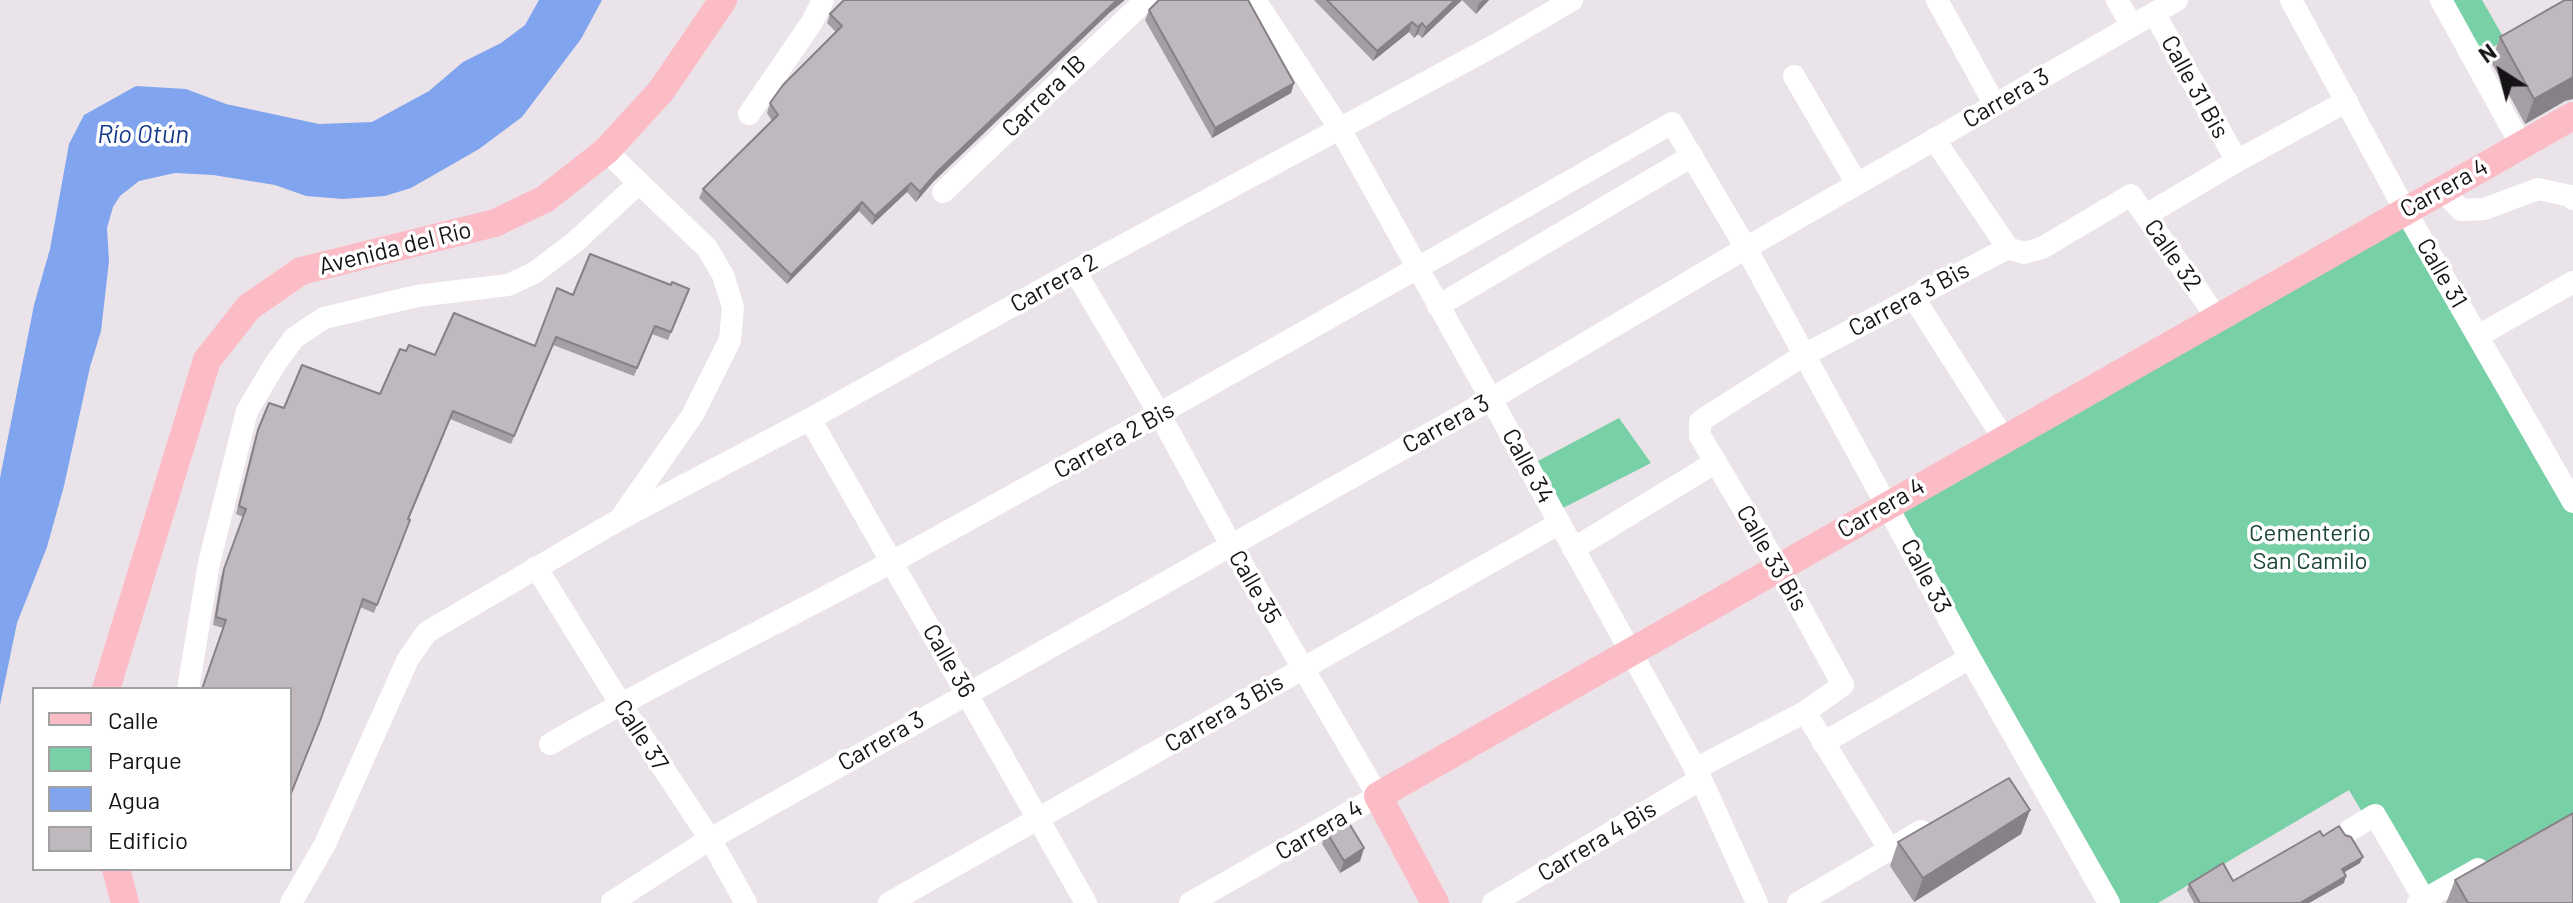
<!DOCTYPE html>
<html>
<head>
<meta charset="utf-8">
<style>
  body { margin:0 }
  #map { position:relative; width:2573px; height:903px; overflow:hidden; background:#ebe3ea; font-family:Barlow,sans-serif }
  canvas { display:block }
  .legend { position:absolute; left:32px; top:687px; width:260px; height:184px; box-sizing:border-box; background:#fff; border:2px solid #a2a1a2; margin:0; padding:10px 14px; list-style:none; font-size:24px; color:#161316 }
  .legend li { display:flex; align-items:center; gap:16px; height:40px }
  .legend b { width:40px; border:2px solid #a2a1a2 }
  .north { position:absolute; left:2461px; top:32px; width:80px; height:80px; -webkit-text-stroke:6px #fff; paint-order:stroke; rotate:324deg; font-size:22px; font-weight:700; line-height:32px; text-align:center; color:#161316 }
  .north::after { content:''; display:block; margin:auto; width:28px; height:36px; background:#161316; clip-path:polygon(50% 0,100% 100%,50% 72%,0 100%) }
</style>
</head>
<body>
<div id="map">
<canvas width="2573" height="903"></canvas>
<ul class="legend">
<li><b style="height:10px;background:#fcbcc5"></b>Calle</li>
<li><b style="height:22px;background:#78d0a7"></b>Parque</li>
<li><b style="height:22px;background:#80a4ed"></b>Agua</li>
<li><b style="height:22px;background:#c0b8bf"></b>Edificio</li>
</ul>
<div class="north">N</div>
</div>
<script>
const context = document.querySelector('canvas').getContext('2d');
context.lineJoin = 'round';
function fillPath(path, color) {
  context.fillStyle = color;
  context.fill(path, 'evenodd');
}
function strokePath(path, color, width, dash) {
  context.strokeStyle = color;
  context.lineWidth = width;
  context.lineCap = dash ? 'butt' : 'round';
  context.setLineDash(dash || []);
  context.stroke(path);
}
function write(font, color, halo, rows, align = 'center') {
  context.font = font + ' Barlow,sans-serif';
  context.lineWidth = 7;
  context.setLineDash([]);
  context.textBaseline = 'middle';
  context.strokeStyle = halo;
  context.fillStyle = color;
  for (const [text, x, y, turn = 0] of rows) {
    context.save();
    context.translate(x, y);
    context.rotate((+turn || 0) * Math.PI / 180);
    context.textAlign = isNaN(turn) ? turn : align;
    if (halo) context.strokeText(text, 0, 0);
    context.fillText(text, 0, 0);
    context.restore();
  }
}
const green = new Path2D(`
  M 2450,0 L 2482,0 L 2505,40 L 2481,54 Z
  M 2405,210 L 2573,502 L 2573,815 L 2416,903 L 2349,790 L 2158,903 L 2109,903 L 1888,504 Z
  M 1619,418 L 1651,463 L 1561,509 L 1536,462 Z`);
const water = new Path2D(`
  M 539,0 L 602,0 L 581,39 L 522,117 L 479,149 L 411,188 L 385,196 L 343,199 L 306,196 L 275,185 L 213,175 L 175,173 L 139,181 L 120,196 L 113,207 L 107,228 L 109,261 L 101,331 L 90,367 L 64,486 L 47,547 L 17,623 L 0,705 L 0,478 L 34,305 L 50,249 L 69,144 L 84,115 L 136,86 L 186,89 L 226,104 L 319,124 L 372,122 L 429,91 L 463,62 L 501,43 L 525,25 Z`);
const minor = new Path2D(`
  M 1255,0 L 1340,129 L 1491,399 L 1701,779 L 1757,903
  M 1937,0 L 1995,105
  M 2117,0 L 2132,26
  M 2291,0 L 2405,210 L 2573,502
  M 2441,0 L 2521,145
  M 2154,13 L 2237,161
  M 1794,76 L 1857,184
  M 749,114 L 812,22 L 823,0
  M 1934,139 L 2008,248
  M 606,151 L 707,248 L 723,275 L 733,307 L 730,340 L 692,416 L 624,513
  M 2442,190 L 2461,210 L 2484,209 L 2538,189 L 2571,196 L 2573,199
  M 943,192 L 1146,0
  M 2146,215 L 2237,161 L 2347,101
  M 1075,271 L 1160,415 L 1231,545 L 1378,796 L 1190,903
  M 1913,297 L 2004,439
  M 1438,306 L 1692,156
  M 2478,336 L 2573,282
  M 810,419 L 1086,903
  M 1573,549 L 1716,462
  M 536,567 L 620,703 L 710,839 L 746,903
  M 188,689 L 209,563 L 247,411 L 275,364 L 294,338 L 324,318 L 417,296 L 508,285 L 534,273 L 575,242 L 639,183
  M 1805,712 L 1890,850
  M 1823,743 L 1970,658
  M 550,744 C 669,675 793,616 914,550 C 1168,410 1420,267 1672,123 L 1746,248 L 1970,658 L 2109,903
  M 1695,769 L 1805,712 L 1843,685 L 1778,567 L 1700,436 L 1700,422 L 1705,418 L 1804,355 L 2008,248 L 2024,253 L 2042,248 L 2131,195 L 2217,318
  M 2350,830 L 2375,815 L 2424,899
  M 612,902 L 710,839 L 1491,399 L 1746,248 L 2177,0
  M 291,903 L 325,844 L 408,659 L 427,632 L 622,518 L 810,419 L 1075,271 L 1499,43 L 1572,0
  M 889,903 L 1560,523
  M 1493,903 L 1701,779
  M 1798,903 L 1921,831
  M 2418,903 L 2478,869`);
const major = new Path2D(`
  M 106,689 L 207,360 L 249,307 L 301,271 L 495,223 L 545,199 L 606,151 L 661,91 L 723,0
  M 116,869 L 125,903
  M 1435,903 L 1378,796 L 2573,116`);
const wall = new Path2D(`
  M 1314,0 L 1462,0 L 1422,38 L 1418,34 L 1414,38 L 1409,32 L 1373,61 Z
  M 1462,0 L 1489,0 L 1476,14 Z
  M 1149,10 L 1294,83 L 1291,93 L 1212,138 L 1145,20 Z
  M 830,14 L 1108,14 L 933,182 L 916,202 L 907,192 L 872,225 L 859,211 L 787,284 L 699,198 L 703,189 L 772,121 L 767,113 L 770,103 L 836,32 L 827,23 Z
  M 2500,37 L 2565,101 L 2525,124 L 2491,62 Z
  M 671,285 L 689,289 L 668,340 L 652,334 L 634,376 L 553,345 L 511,444 L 450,419 L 408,520 L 374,613 L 360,607 L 223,628 L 213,625 L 221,577 L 243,517 L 236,514 L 255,438 L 269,403 L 284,408 L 380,394 L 406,351 L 435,355 L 535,346 L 573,295 Z
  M 2030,810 L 2021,834 L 1914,902 L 1890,866 L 1898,842 Z
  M 1326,831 L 1364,848 L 1360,861 L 1340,873 L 1322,844 Z
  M 2323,836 L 2360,863 L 2344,872 L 2344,883 L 2309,903 L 2194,903 L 2187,890 L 2189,884 L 2233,881 Z
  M 2455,880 L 2573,903 L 2446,903 Z`);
const shadedWall = new Path2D(`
  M 1117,0 L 1125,0 L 1108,14 L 933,182 L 916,202 L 920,192 L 937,172 Z
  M 1455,0 L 1462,0 L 1422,38 L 1426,28 Z
  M 1483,0 L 1489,0 L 1476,14 L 1479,3 Z
  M 1412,22 L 1409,32 L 1373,61 L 1377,51 Z
  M 1422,23 L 1418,34 L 1414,38 L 1418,27 Z
  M 2573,77 L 2573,99 L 2565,101 L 2525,124 L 2534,99 Z
  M 1294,83 L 1291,93 L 1212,138 L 1215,128 Z
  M 911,183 L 907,192 L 872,225 L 875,216 Z
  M 862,202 L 859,211 L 787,284 L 791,275 Z
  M 2030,810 L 2021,834 L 1914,902 L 1923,878 Z
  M 1364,848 L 1360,861 L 1340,873 L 1344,861 Z
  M 2363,857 L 2360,863 L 2340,875 L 2342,869 Z
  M 2346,876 L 2344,883 L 2309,903 L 2300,903 Z`);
const building = new Path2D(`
  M 844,0 L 1117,0 L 937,172 L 920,192 L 911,183 L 875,216 L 862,202 L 791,275 L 703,189 L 778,115 L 770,103 L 783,85 L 842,26 L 830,14 Z
  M 1159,0 L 1248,0 L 1294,83 L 1215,128 L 1149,10 Z
  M 1327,0 L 1455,0 L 1426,28 L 1422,23 L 1418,27 L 1412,22 L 1377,51 Z
  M 2565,0 L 2573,0 L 2573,77 L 2534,99 L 2500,37 Z
  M 590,254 L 671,285 L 672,282 L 689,289 L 671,332 L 655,326 L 637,368 L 556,337 L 514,436 L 453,411 L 408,519 L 410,520 L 377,605 L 363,599 L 320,721 L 290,796 L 290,689 L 202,689 L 226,620 L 216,617 L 224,569 L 246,509 L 239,506 L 258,430 L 269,403 L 284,408 L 302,365 L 380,394 L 400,349 L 406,351 L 409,345 L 435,355 L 454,313 L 535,346 L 557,288 L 573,295 Z
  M 2009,778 L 2030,810 L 1923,878 L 1898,842 Z
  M 2573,813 L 2573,903 L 2468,903 L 2455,880 Z
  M 1347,820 L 1364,848 L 1344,861 L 1326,831 Z
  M 2339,826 L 2345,835 L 2351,837 L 2363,857 L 2342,869 L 2346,876 L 2300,903 L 2200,903 L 2189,884 L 2223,863 L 2233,881 L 2320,831 L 2323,836 Z`);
const streetNames = [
  ["Calle 31 Bis",2195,87,61],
  ["Carrera 1B",1044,96,-44],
  ["Carrera 3",2006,98,-30],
  ["Carrera 4",2444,188,-29],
  ["Avenida del Río",395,248,-14],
  ["Calle 32",2173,255,55],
  ["Calle 31",2442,273,60],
  ["Carrera 2",1054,283,-29],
  ["Carrera 3 Bis",1909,299,-28],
  ["Carrera 3",1446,424,-29],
  ["Carrera 2 Bis",1114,440,-29],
  ["Calle 34",1528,466,61],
  ["Carrera 4",1881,508,-30],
  ["Calle 33 Bis",1772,558,60],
  ["Calle 33",1926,576,62],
  ["Calle 35",1255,587,60],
  ["Calle 36",949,661,60],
  ["Carrera 3 Bis",1224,713,-30],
  ["Calle 37",641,735,57],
  ["Carrera 3",881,741,-30],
  ["Carrera 4",1319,830,-30],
  ["Carrera 4 Bis",1597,841,-31]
];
const parkNames = [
  ["Cementerio",2310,533],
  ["San Camilo",2310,561]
];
const waterNames = [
  ["Río Otún",143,134]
];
fillPath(green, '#78d0a7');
fillPath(water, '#80a4ed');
strokePath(minor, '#fff', 22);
strokePath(major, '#fcbcc5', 28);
fillPath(wall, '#a59ea4');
fillPath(shadedWall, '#868186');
fillPath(building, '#c0b8bf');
strokePath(building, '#868186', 2);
write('24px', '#161316', '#fff', streetNames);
write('24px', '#1d4735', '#fff', parkNames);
write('italic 26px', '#15398c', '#fff', waterNames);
</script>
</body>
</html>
